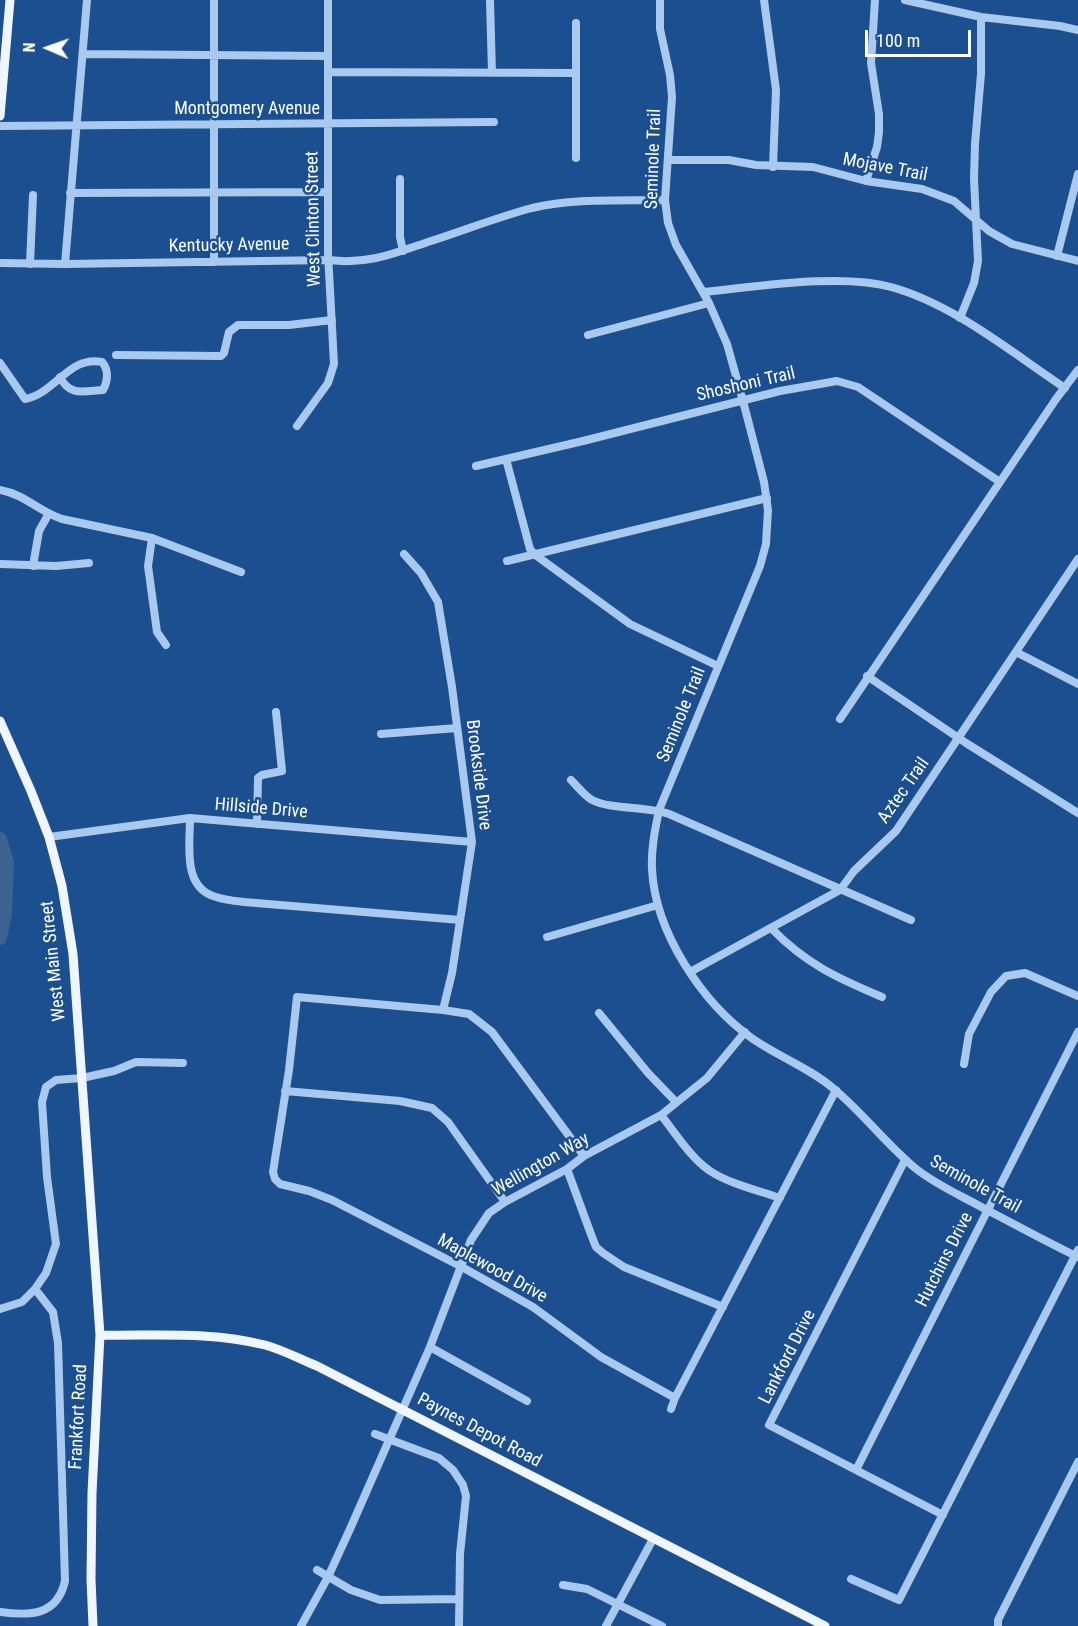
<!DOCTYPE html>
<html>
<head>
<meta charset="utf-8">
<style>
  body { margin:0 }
  #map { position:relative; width:1078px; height:1626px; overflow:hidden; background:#1b4f8f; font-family:"Roboto Condensed",sans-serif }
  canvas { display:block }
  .north { position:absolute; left:18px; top:18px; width:60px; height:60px; -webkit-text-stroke:4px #1b4f8f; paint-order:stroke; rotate:272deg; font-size:16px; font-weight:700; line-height:24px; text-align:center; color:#fff }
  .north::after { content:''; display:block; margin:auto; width:21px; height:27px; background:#fff; clip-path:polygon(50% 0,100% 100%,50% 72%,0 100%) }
  .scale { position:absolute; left:865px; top:30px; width:106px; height:27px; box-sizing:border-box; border:3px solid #fff; border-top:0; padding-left:8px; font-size:18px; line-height:21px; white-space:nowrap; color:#fff; -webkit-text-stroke:4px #1b4f8f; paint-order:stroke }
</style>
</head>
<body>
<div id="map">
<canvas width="1078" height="1626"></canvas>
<div class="north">N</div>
<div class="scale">100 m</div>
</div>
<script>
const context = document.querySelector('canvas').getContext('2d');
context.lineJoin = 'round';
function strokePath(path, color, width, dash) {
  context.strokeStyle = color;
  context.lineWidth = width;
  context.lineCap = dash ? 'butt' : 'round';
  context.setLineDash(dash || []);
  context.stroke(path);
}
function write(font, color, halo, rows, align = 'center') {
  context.font = font + ' "Roboto Condensed",sans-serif';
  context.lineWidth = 5;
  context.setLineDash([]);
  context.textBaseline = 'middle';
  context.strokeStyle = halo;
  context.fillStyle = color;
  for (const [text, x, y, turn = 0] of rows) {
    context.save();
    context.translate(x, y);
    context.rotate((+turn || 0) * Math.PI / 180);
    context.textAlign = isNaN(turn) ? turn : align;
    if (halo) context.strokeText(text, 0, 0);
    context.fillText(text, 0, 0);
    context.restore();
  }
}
const river = new Path2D(`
  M 0,839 L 7,863 L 5,915 L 0,938`);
const minor = new Path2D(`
  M 490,0 L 492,73
  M 660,0 L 660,29 L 670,75 L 672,97 L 665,200 L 668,223 L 676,245 L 709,303 L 727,344 L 743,401 L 764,482 L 768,510 L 766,544 L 760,566 L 659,810 C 655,830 651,849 652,869 C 655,932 702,1003 753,1039 C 779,1057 810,1068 834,1089 C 863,1113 886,1144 915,1168 C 936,1185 962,1196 985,1209 C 1016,1225 1047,1242 1078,1257
  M 764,0 L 776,90 L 773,167
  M 905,0 L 981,17 L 1060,26 L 1078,30
  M 576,23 L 576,158
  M 84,54 L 328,56
  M 328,72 L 576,73
  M 0,126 L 494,122
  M 669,160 L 729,160 L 756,165 L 813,167 L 866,181 L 922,189 L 954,201 L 989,231 L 1012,244 L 1078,261
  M 400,179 L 400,237 L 403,251
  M 866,181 L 877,147 L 879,132 L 879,114 L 871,63 L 875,0
  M 70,193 L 328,192
  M 1057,256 L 1078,174
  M 214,262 L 214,0
  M 0,263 L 65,264 L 329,260 C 368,265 395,253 431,241 C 465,230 498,217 532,208 C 574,198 621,201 665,200
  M 30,264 L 33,195
  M 65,264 L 87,0
  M 703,292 C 756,287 840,273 891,287 C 953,304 1011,352 1065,388
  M 960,318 L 974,283 L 978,261 L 974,179 L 975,144 L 981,74 L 981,17
  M 588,335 L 709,303
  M 116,355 L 221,356 L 224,353 L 229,332 L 238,325 L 289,325 L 332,320
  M 0,363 L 25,399 C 55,394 69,355 102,362 C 109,370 108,381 103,390 C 84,391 70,397 60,377
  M 297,426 L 328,383 L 334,364 L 328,253 L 328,0
  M 506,459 L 530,549 L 534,554 L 630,624 L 718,666
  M 476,466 L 583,441 L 780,391 L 837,381 L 858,387 L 1000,482
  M 0,490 C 27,495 37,511 62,519 L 152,538 L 241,572
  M 152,538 L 148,566 L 157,632 L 166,645
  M 404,554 L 421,573 L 438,602 L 452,687 L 472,842 L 452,973 L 443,1010
  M 507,561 L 767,498
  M 0,564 L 56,566 L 89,563
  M 33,566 L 39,531 L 48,515
  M 1016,652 L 1078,684
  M 867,676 L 966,743 L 1078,813
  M 840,719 L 1056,399 L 1078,370
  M 381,734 L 457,728
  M 571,780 C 578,787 584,795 592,800 C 612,810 646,806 669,814 L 911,920
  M 190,818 C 190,845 182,888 216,897 C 225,900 235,901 244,902 L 460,920
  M 257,824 L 258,778 L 262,775 L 282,771 L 276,712
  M 49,837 L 190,818 L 472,842
  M 771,928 C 806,964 837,978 882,997
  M 547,937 L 658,905
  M 690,972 L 840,890 L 854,871 L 896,831 L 1078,559
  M 599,1013 L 648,1073 L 676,1102
  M 964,1064 L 969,1034 L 991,992 L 1006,976 L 1025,973 L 1078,996
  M 285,1091 L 400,1101 L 432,1108 L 448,1122 L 505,1202
  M 661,1115 C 676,1134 690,1157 710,1171 C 730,1184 757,1190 780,1198
  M 584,1156 L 492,1032 L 469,1014 L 443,1010 L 297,997 L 289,1070 L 273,1172 L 275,1179 L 280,1184 L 309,1191 L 332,1200 L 462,1267 L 533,1307 L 601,1357 L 675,1398 L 671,1409
  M 905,1160 L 769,1425 L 943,1515
  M 567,1169 L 592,1237 L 596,1247 L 603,1253 L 624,1267 L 723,1307
  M 0,1309 L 22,1302 L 35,1289 L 46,1273 L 56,1244 L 47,1177 L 42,1102 L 46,1087 L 56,1080 L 82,1078 L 114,1071 L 136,1062 L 183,1063
  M 430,1347 L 527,1401
  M 675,1398 L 836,1090
  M 375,1434 L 439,1458 L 453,1470 L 463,1485 L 466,1496 L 460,1554 L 459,1626
  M 856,1470 L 1078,1032
  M 317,1570 L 351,1590 L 380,1600 L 459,1599
  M 851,1579 L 899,1600 L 1078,1250
  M 563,1585 L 587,1589 L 662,1626
  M 0,1612 C 30,1616 57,1616 65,1581 L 58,1343 L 53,1312 L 35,1289
  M 301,1626 L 328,1577 L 350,1529 L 430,1347 L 471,1240 L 489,1213 L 505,1202 L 567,1169 L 584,1156 L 661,1115 L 707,1078 L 745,1032
  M 606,1626 L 653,1539
  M 998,1626 L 998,1620 L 1078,1462`);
const major = new Path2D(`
  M 0,116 L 10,0
  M 0,721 L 31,791 L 49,837 L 62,886 L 73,954 L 100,1335 L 92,1493 L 91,1579 L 93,1626
  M 100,1335 C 156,1336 210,1331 265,1345 C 283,1350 300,1359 317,1366 L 825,1626`);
const streetNames = [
  ["Montgomery Avenue",247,109],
  ["Seminole Trail",654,159,-88],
  ["Mojave Trail",885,168,11],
  ["West Clinton Street",314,219,-91],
  ["Kentucky Avenue",229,246,-1],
  ["Shoshoni Trail",746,385,-13],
  ["Seminole Trail",682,715,-68],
  ["Brookside Drive",478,775,83],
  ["Aztec Trail",904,791,-55],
  ["Hillside Drive",261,809,5],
  ["West Main Street",54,961,-96],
  ["Wellington Way",541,1165,-30],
  ["Seminole Trail",975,1185,29],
  ["Hutchins Drive",945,1260,-63],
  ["Maplewood Drive",492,1269,29],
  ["Lankford Drive",788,1357,-63],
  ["Frankfort Road",79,1417,-87],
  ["Paynes Depot Road",479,1431,28]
];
strokePath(river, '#3c6290', 14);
strokePath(minor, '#a9c9ee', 8);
strokePath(major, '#f0f6ff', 9);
write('18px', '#fff', '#1b4f8f', streetNames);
</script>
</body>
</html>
